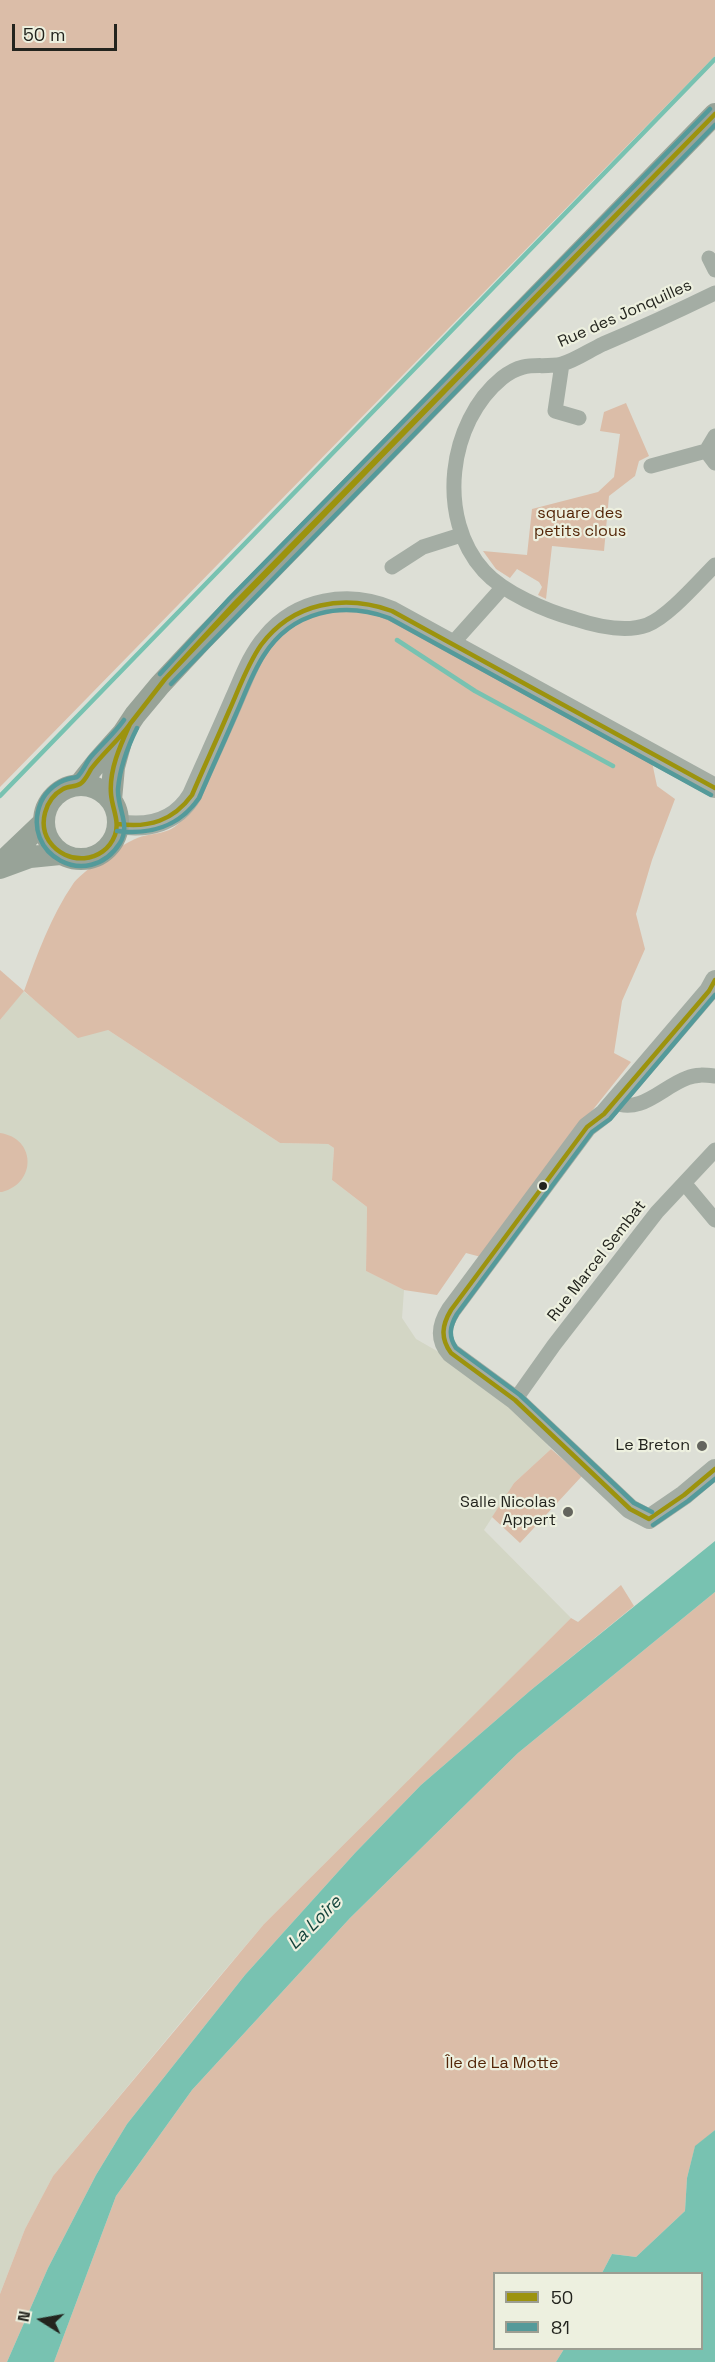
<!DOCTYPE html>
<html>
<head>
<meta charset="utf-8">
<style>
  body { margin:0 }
  #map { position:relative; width:715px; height:2362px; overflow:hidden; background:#dddfd6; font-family:"Space Grotesk",sans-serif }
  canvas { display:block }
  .legend { position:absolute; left:493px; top:2272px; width:210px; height:78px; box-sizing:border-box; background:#edf0df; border:2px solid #9c9e92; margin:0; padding:8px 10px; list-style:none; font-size:18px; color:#23241e }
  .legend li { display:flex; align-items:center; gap:12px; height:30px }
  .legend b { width:30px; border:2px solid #9c9e92 }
  .north { position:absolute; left:12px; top:2290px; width:60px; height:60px; -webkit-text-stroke:4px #edf0df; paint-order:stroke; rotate:281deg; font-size:16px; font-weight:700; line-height:24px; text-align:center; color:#23241e }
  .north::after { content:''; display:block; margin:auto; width:21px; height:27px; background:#23241e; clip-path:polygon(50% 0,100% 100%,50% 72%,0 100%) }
  .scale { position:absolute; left:12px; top:24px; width:105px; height:27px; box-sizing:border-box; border:3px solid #23241e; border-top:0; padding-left:8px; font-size:18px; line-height:21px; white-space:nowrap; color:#23241e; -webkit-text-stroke:4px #edf0df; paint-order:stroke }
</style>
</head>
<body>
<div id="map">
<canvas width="715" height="2362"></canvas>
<ul class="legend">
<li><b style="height:8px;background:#9c930e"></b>50</li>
<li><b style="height:8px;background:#549a9a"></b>81</li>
</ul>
<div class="north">N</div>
<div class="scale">50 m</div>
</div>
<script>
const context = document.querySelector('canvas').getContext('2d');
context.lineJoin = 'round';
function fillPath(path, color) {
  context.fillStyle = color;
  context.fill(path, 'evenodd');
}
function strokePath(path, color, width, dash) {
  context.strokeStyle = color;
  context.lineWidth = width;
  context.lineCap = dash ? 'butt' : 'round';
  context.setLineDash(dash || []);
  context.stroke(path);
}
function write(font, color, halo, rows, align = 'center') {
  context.font = font + ' "Space Grotesk",sans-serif';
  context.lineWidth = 4.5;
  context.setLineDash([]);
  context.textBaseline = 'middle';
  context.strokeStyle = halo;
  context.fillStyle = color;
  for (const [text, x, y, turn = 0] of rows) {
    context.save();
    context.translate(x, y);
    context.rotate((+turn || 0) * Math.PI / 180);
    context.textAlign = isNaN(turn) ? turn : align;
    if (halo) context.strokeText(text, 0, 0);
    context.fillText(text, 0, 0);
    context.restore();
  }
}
const built = new Path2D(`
  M 23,991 L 49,1011 L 108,1030 L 280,1143 L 328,1144 L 334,1148 L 332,1180 L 367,1207 L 366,1271 L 404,1290 L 402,1318 L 416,1339 L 437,1351 L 508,1402 L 551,1449 L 514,1483 L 484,1530 L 571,1618 L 264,1924 L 201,1998 L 53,2176 L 25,2229 L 0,2294 L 0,1020 Z`);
const green = new Path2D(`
  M 0,0 L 715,0 L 715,56 L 0,787 Z
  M 626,403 L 649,456 L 639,461 L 635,476 L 609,496 L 604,551 L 552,546 L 546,599 L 538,595 L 542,587 L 539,582 L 517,569 L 510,578 L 496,569 L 483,551 L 527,555 L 532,509 L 598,492 L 614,477 L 620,434 L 600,431 L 604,412 Z
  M 336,608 L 384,614 L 652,762 L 657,786 L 675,799 L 652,860 L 636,914 L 645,949 L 622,1001 L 614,1053 L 631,1062 L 528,1191 L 481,1257 L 466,1253 L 437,1295 L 404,1290 L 366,1271 L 367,1207 L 332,1180 L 334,1148 L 328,1144 L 280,1143 L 108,1030 L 78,1038 L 24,991 L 0,1020 L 0,970 L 24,991 C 37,955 51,916 73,884 C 80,873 119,847 131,841 C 150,830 167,839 184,818 C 228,762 238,648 305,616 C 314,612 326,610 336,608 Z
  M 0,1133 C 36,1138 37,1183 2,1192 L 0,1192 Z
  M 551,1449 L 582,1476 L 520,1543 L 492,1517 L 514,1483 Z
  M 621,1585 L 634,1606 L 531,1690 L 421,1785 L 355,1853 L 245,1975 L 127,2124 L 96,2175 L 48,2268 L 7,2362 L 0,2362 L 0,2294 L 25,2229 L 53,2176 L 264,1924 L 571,1618 L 578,1622 Z
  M 715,1592 L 715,2130 L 695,2147 L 687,2178 L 685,2211 L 636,2257 L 612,2254 L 602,2273 L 494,2274 L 494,2348 L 564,2349 L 556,2362 L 54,2362 L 116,2196 L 192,2090 L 350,1918 L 518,1753 Z`);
const water = new Path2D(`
  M 715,1541 L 715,1592 L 518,1753 L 350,1918 L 192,2090 L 116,2196 L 54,2362 L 7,2362 L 48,2268 L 96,2175 L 127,2124 L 245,1975 L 355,1853 L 421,1785 L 531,1690 Z
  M 715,2130 L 715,2362 L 556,2362 L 564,2349 L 702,2348 L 702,2274 L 602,2273 L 612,2254 L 636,2257 L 685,2211 L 687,2178 L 695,2146 Z`);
const stream = new Path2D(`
  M 397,640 L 475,691 L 613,766
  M 0,796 L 715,59`);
const minor = new Path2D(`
  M 709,258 L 715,270
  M 715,293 C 678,311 641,328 603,344 C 590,350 576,360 562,364 C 539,369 526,359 502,378 C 448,422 436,518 484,571 C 504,593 546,611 575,619 C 596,626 625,633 647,625 C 668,617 698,582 715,565
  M 562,364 L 555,411 L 579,418
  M 706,451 L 715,436
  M 706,451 L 715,463
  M 651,466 L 706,451
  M 392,567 L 423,547 L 461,535
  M 452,644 L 503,587
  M 613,1102 C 641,1115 662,1087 687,1078 C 696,1074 705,1075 715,1076
  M 685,1184 L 715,1220
  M 515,1400 L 554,1345 L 657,1212 L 715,1150`);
const tertiary = new Path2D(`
  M 118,824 C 148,829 176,822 192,795 C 206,763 221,731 235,698 C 244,678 252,655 267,638 C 297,601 349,592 392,611 L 715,788
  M 715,980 L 709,991 L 604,1114 L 587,1127 L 451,1310 C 442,1324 438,1338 451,1353 L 515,1400 L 630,1509 L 649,1519 L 684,1495 L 715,1469`);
const secondary = new Path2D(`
  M44 822a37 37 0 1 1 74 0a37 37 0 1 1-74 0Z
  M 79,785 L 98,761 L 123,733 L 135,715 L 160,685 L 202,640 L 715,114
  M 111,800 L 114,767 L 122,738
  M 0,864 L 43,823
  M 0,868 L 30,857 L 60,854`);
const bus1 = new Path2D(`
  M 715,114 L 202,640 L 165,679 L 235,603 Z
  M 130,724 C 120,746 109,770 111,794 C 112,808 120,821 115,835 C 104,864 66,866 49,841 C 38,824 45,799 63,789 C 68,786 75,787 80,784 C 85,781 88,774 91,769 C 103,753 119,740 130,724 Z
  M 130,724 L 165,679
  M 130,724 L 165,679
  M 118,824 C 149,828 173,821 192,795 C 204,767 217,739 229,711 C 239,689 247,665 261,645 C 293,602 344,594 392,611 L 715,788
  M 649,1519 L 630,1509 L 515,1400 L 451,1353 C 440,1338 442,1325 451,1310 L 587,1127 L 604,1114 L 709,991 L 715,980
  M 649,1519 L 684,1495 L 715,1469`);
const bus2 = new Path2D(`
  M 160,674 L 230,598 L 710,109
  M 171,684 L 715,125
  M 124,720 C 114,734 101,745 90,758 C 86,763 82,773 77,777 C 74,778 71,778 68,779 C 57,782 46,791 41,802 C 19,855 89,892 120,843 C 131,825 117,808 118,789 C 120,767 127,748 137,728
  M 117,831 C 151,835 179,827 199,798 C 211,770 224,742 236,714 C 245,694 252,673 264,655 C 292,611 342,601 389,618 L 711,795
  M 652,1512 L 634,1503 L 520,1395 L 456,1348 C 448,1336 450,1326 457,1314 L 592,1132 L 610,1119 L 715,995
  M 653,1525 L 688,1501 L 715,1479`);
const markers = [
  [543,1186,5,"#23241e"],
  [702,1446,6,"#64655e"],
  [568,1512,6,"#64655e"]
];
const streetNames = [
  ["Rue des Jonquilles",625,314,-24],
  ["Rue Marcel Sembat",597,1261,-52]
];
const parkNames = [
  ["square des",580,514],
  ["petits clous",580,532],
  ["Île de La Motte",502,2064]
];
const poiNames = [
  ["Le Breton",690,1446],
  ["Salle Nicolas",556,1503],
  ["Appert",556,1521]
];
const waterNames = [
  ["La Loire",315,1923,-45]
];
fillPath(built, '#d3d6c5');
fillPath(green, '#dbbda8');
fillPath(water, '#78c2b1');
strokePath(stream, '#78c2b1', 4.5);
strokePath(minor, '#a4ada4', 15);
strokePath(tertiary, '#a4ada4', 20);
strokePath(secondary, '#98a398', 22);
strokePath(bus1, '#9c930e', 4.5);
strokePath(bus2, '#549a9a', 4.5);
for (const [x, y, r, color] of markers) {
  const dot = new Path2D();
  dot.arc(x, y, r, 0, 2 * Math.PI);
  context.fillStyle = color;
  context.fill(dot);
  strokePath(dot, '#edf0df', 2);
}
write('16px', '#23241e', '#edf0df', streetNames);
write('16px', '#532507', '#edf0df', parkNames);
write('16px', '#23241e', '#edf0df', poiNames, 'right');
write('italic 18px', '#14433b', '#edf0df', waterNames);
</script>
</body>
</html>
